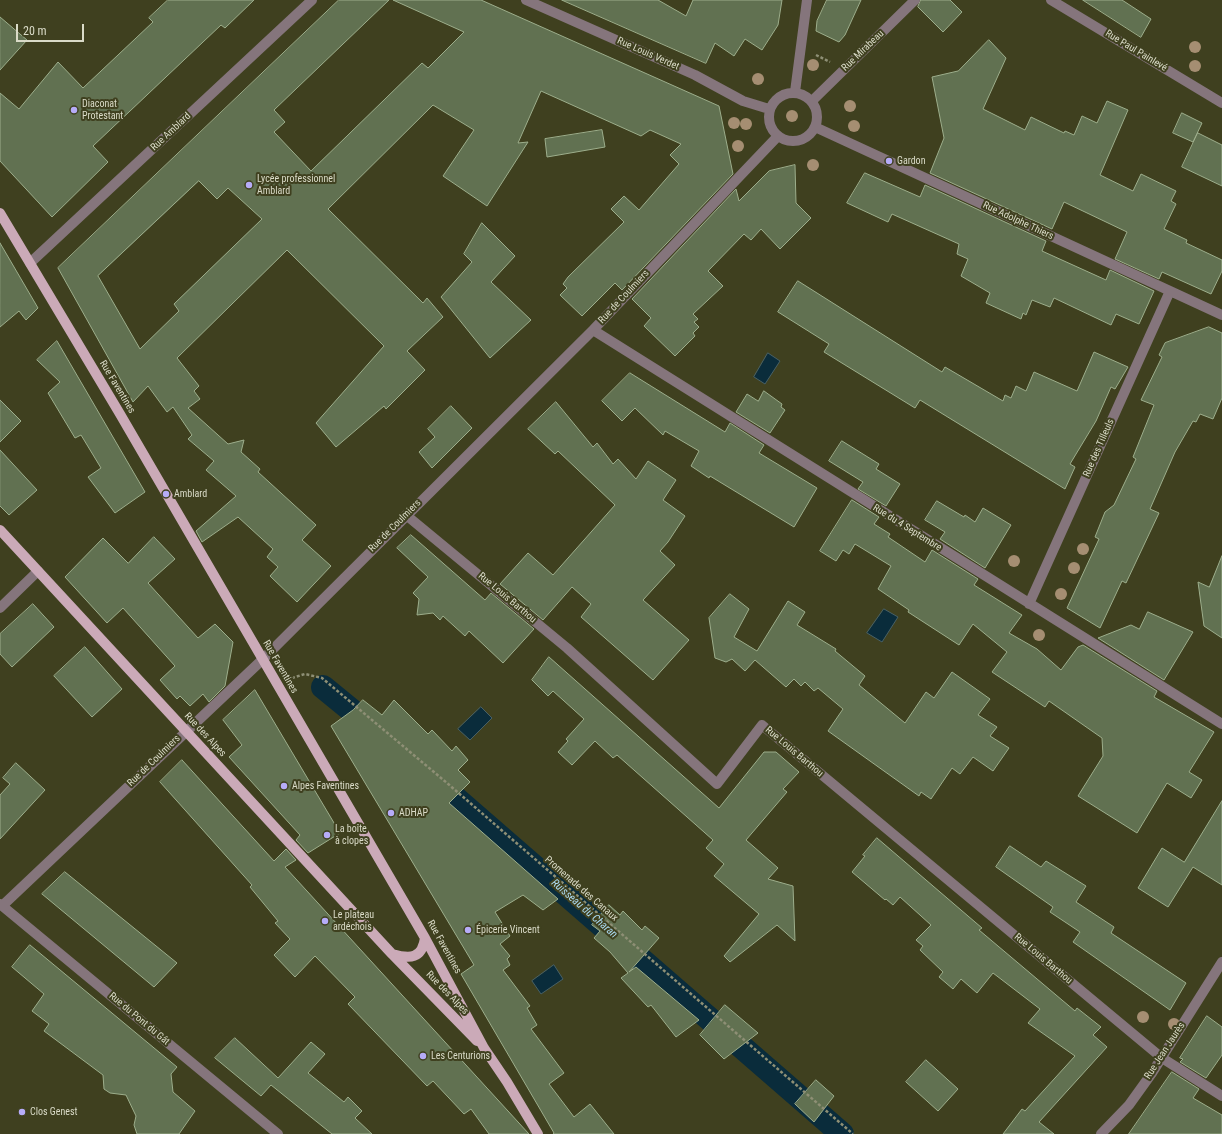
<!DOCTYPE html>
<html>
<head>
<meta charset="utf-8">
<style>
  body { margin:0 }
  #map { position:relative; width:1222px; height:1134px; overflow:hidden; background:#3f401f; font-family:"Roboto Condensed",sans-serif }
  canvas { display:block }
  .scale { position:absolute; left:16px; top:24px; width:68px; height:18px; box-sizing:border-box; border:2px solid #dadbc8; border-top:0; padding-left:5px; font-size:12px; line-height:14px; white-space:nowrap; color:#dadbc8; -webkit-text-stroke:3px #3f401f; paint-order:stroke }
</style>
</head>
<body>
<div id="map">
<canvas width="1222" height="1134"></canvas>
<div class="scale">20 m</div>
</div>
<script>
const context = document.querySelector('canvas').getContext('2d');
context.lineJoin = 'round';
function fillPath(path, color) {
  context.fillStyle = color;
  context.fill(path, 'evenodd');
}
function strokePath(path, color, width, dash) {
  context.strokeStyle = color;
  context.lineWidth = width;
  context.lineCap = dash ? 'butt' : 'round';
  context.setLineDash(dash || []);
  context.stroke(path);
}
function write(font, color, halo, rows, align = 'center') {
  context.font = font + ' "Roboto Condensed",sans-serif';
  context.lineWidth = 4;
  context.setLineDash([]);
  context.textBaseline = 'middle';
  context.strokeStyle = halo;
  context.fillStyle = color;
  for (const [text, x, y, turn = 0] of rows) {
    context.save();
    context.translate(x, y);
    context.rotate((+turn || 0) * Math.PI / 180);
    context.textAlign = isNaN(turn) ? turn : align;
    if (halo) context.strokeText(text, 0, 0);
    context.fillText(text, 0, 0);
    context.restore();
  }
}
const water = new Path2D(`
  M 768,353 L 780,361 L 765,384 L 754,377 Z
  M 884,609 L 898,617 L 882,642 L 867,633 Z
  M 481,707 L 492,718 L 470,740 L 458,729 Z
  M 554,965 L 563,979 L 541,994 L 532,981 Z`);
const canal = new Path2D(`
  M 323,687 L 378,732
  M 430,776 L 842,1134`);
const building = new Path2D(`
  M 168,0 L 254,0 L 225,28 L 221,25 L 93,146 L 108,162 L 52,217 L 0,161 L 0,93 L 19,109 L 58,62 L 83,88 L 153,22 L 149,18 Z
  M 339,0 L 389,0 L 274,110 L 285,122 L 274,132 L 311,171 L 422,63 L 428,68 L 464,32 L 393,0 L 481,0 L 719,106 L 733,174 L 622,290 L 615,283 L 582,316 L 560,295 L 567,288 L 563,284 L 568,277 L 624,222 L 611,209 L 624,196 L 639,210 L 679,164 L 670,155 L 681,144 L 650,130 L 641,136 L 541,91 L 518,143 L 528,142 L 487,206 L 443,176 L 474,130 L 433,105 L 328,209 L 423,303 L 427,298 L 443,317 L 407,351 L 425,370 L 386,409 L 384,406 L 336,447 L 316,423 L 384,346 L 287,250 L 177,358 L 199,386 L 194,391 L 200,399 L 188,408 L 228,444 L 244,440 L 241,452 L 260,469 L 258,472 L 316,525 L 302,540 L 331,566 L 297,602 L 270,576 L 278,567 L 267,557 L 273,549 L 238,517 L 202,542 L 196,531 L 236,496 L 206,470 L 214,461 L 188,439 L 192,435 L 173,407 L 167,412 L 148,386 L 133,402 L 58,268 ZM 199,181 L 217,199 L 228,188 L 262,219 L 174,304 L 179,311 L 140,349 L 98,276 Z
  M 562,0 L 658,0 L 686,16 L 693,0 L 782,0 L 778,25 L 762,50 L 745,39 L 734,56 L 715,43 L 706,63 Z
  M 827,0 L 861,0 L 845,35 L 839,42 L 816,31 L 817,21 Z
  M 921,0 L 950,0 L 962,12 L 943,32 L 918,7 Z
  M 1083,0 L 1122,0 L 1151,19 L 1141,37 Z
  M 0,17 L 27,40 L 0,70 Z
  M 989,40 L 1006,58 L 983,109 L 1025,130 L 1031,117 L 1064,133 L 1065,131 L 1074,135 L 1082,116 L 1097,123 L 1107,101 L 1128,110 L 1100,175 L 1133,191 L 1141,174 L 1176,191 L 1171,201 L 1176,204 L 1164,229 L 1187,240 L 1186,243 L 1222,260 L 1222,271 L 1211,294 L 1162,272 L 1159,279 L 1115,259 L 1127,232 L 1064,202 L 1052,229 L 930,173 L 944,138 L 932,77 L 958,71 Z
  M 1182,113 L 1202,123 L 1193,142 L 1173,133 Z
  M 602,130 L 605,147 L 547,157 L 545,139 Z
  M 1198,133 L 1222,145 L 1222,186 L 1182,167 Z
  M 795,165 L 796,203 L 811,218 L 780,249 L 761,229 L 751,240 L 744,234 L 708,271 L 723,286 L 693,314 L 698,319 L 694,322 L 699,327 L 693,333 L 695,336 L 675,356 L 644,326 L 651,318 L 632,299 L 736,189 L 739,201 L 769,171 Z
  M 865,173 L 920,197 L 925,185 L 1046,241 L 1042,251 L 1106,280 L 1110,270 L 1154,291 L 1139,324 L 1116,314 L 1111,325 L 1054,298 L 1050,307 L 1032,300 L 1026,315 L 1023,313 L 1021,319 L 986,303 L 990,293 L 961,276 L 968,259 L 957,254 L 959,244 L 892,214 L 888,222 L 847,203 Z
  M 482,223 L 515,256 L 491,282 L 531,320 L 490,358 L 441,297 L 472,262 L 464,254 Z
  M 0,243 L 38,308 L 26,320 L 19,311 L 0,327 Z
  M 798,281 L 942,372 L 945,367 L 1003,401 L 1005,395 L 1011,398 L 1016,386 L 1026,391 L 1034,372 L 1077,391 L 1094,352 L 1128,367 L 1115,389 L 1111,387 L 1096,421 L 1070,464 L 1075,467 L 1065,489 L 920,400 L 915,408 L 824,352 L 829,344 L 778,312 Z
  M 1209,327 L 1222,333 L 1222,398 L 1213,419 L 1200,414 L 1196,422 L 1193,421 L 1175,452 L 1150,509 L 1159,513 L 1126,583 L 1122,581 L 1100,628 L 1067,608 L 1099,539 L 1095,537 L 1105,512 L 1114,505 L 1136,459 L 1133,457 L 1154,405 L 1141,400 L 1162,357 L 1159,355 L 1165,343 Z
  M 57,341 L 145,492 L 115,513 L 88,477 L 101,468 L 81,435 L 75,438 L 48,393 L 60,382 L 37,360 Z
  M 630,373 L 725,432 L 730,423 L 764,445 L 759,453 L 817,488 L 794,527 L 710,476 L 709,478 L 691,466 L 699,451 L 665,431 L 663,435 L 635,408 L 622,421 L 602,401 Z
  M 764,391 L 782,404 L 781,407 L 785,410 L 770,433 L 736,412 L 747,394 L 758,401 Z
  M 0,400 L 21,421 L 0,442 Z
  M 556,402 L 593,447 L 597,443 L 613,464 L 618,459 L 636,479 L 648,461 L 676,480 L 663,500 L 685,516 L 668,542 L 660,551 L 675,565 L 643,600 L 689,640 L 653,680 L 581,617 L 591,604 L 572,587 L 543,620 L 500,584 L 528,553 L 553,575 L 615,505 L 558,451 L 555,454 L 528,429 Z
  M 451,406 L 472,428 L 432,468 L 419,452 L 435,437 L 428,429 Z
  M 842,441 L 879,464 L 876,469 L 900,484 L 886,506 L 858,489 L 863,482 L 829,461 Z
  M 0,450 L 37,490 L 9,515 L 0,506 Z
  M 852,500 L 879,517 L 874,524 L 890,534 L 888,537 L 925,562 L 932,550 L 978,579 L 974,585 L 1022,615 L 1009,633 L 1037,649 L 1061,670 L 1078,647 L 1083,645 L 1157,691 L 1154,697 L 1214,732 L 1189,772 L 1202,780 L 1191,798 L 1167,783 L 1137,833 L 1078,796 L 1103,756 L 1102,738 L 1049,701 L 1045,707 L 992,672 L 1007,652 L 973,624 L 959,645 L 908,612 L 909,610 L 878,589 L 891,566 L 855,544 L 849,554 L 843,550 L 836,561 L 820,551 Z
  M 937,501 L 964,517 L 965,515 L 975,522 L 983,508 L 1011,525 L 985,568 L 940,539 L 945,532 L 925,520 Z
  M 411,535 L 485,600 L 491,593 L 534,629 L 503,663 L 469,631 L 465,636 L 443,616 L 440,620 L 433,613 L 417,615 L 419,599 L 413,593 L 428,577 L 397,548 Z
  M 154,537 L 175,559 L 148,583 L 198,638 L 215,624 L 233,642 L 225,686 L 209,702 L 203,694 L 190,706 L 180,696 L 177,699 L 160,680 L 175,666 L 123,608 L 107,623 L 65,577 L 103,538 L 128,563 Z
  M 1222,556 L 1222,638 L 1204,626 L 1198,582 L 1209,587 Z
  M 730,594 L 749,609 L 734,637 L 757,651 L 788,601 L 805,612 L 797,625 L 836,649 L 835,651 L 865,676 L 859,685 L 905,723 L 926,692 L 934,698 L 952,672 L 990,699 L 978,715 L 997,727 L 990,736 L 1009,748 L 993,771 L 973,757 L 960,774 L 952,768 L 931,799 L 921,792 L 919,796 L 828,731 L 843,709 L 818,688 L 814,691 L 805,682 L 801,686 L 794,679 L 786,687 L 755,660 L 745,671 L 732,659 L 726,662 L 715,658 L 709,618 Z
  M 33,604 L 54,627 L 12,667 L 0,654 L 0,634 Z
  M 1148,612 L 1193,632 L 1164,680 L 1098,638 L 1131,625 L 1139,629 Z
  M 85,647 L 122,689 L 92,717 L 54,676 Z
  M 549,657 L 719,808 L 764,752 L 776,752 L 799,772 L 783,789 L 787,792 L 746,840 L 778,868 L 768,879 L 793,886 L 795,941 L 777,925 L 730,962 L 724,956 L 759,914 L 714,876 L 724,864 L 706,848 L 713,840 L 617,755 L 613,758 L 595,741 L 572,765 L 558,752 L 568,741 L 566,739 L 584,719 L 553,691 L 548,696 L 532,680 Z
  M 255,690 L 340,833 L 308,853 L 296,840 L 300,835 L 229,757 L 242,745 L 223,720 Z
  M 363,700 L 382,715 L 394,700 L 428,734 L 432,730 L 452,751 L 456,746 L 468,760 L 458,770 L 470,782 L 449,803 L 558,899 L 543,910 L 523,895 L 495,912 L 510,936 L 500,944 L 510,956 L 507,959 L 510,965 L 503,970 L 530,1006 L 527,1008 L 537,1025 L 531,1029 L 564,1073 L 549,1084 L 574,1117 L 590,1104 L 614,1134 L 553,1134 L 554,1133 L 461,974 L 474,965 L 331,726 L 353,710 Z
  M 182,760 L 274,861 L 286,849 L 296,860 L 285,867 L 529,1134 L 489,1134 L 471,1109 L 464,1114 L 433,1081 L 427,1086 L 348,1004 L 355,997 L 315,956 L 295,977 L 274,955 L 290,939 L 275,923 L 278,921 L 250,887 L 252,885 L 160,782 Z
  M 16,763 L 45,790 L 0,839 L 0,795 L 10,784 L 3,778 Z
  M 1222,801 L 1222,885 L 1193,867 L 1168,907 L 1138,888 L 1162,848 L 1184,862 Z
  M 877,838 L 982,928 L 979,930 L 1075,1011 L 1077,1008 L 1101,1027 L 1093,1035 L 1107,1047 L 1039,1122 L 1054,1134 L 1003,1134 L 1022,1109 L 1025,1111 L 1075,1056 L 1028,1023 L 1040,1009 L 993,973 L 977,993 L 961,979 L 953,989 L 939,977 L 943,972 L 920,950 L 923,946 L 916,940 L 931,925 L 900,897 L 893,905 L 886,899 L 885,900 L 852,872 L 865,856 L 863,855 Z
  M 1010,846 L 1041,867 L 1046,861 L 1086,886 L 1076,902 L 1114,927 L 1111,933 L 1186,983 L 1170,1010 L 1073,942 L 1080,932 L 1050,912 L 1053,907 L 996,867 Z
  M 65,872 L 177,963 L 154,987 L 42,894 Z
  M 609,905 L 620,915 L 623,911 L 642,930 L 645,926 L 659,938 L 629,972 L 636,967 L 699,1020 L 676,1037 L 651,1005 L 648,1007 L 621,978 L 628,973 L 610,952 L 594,938 L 600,931 L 592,925 Z
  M 30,945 L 177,1067 L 171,1074 L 173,1092 L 195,1111 L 179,1134 L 137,1134 L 134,1125 L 136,1116 L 126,1095 L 110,1093 L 104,1089 L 103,1075 L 44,1031 L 49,1024 L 32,1011 L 44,994 L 12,967 Z
  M 725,1005 L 758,1033 L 724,1059 L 700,1035 Z
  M 1207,1016 L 1222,1027 L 1222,1055 L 1206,1078 L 1180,1062 L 1183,1059 L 1180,1058 Z
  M 235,1038 L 278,1078 L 311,1042 L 325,1054 L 308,1073 L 344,1102 L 348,1097 L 362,1111 L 355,1118 L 372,1134 L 332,1134 L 271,1085 L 261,1096 L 215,1058 Z
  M 926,1060 L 958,1089 L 938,1111 L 906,1082 Z
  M 1172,1072 L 1199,1089 L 1193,1098 L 1222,1115 L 1222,1134 L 1129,1134 Z
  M 816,1080 L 834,1096 L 814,1122 L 795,1104 Z`);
const path = new Path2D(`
  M 816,55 L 830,62
  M 292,678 L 305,674 L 322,678 L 447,783 L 853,1134`);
const minor = new Path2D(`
  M 526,0 L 695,75 L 743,101 L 769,109
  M 1051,0 L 1222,103
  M 795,92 L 807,0
  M769 117a24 24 0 1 1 48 0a24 24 0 1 1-48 0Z
  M 812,101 L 915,0
  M 815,127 L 1222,315
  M 30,263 L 312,0
  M 593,330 L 1222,724
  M 406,515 L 567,648 L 717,784 L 762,725 L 1162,1058 L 1222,1096
  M 1029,604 L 1170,291
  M 0,608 L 38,571
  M 0,904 L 278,1134
  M 2,906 L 262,660 L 593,330 L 778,136
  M 1101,1134 L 1129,1105 L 1152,1073 L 1222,962`);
const major = new Path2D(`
  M 0,213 L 120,414 L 425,938 L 484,1048 L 507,1082 L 538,1134
  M 0,530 L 392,954 L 477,1041
  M 392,954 C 410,959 422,959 425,938`);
const trees = [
  [1195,47],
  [813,65],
  [1195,66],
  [758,79],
  [850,106],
  [792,116],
  [734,123],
  [746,124],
  [854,126],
  [738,146],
  [813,165],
  [1083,549],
  [1014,561],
  [1074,568],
  [1061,594],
  [1039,635],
  [1143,1017],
  [1174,1024]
];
const markers = [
  [74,110,4,"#b6acf8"],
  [889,161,4,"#b6acf8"],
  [249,185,4,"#b6acf8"],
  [166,494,4,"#b6acf8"],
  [284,786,4,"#b6acf8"],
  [391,813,4,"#b6acf8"],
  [327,835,4,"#b6acf8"],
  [325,921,4,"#b6acf8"],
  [468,930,4,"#b6acf8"],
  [423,1056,4,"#b6acf8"],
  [22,1112,4,"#b6acf8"]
];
const streetNames = [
  ["Rue Mirabeau",863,51,-44],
  ["Rue Paul Painlevé",1136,51,31],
  ["Rue Louis Verdet",648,54,24],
  ["Rue Amblard",171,132,-43],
  ["Rue Adolphe Thiers",1018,221,25],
  ["Rue de Coulmiers",624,297,-47],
  ["Rue Faventines",117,387,59],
  ["Rue des Tilleuls",1099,448,-66],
  ["Rue de Coulmiers",395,526,-45],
  ["Rue du 4 Septembre",907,528,32],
  ["Rue Louis Barthou",507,598,40],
  ["Rue Faventines",280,667,60],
  ["Rue des Alpes",205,735,47],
  ["Rue Louis Barthou",794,752,40],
  ["Rue de Coulmiers",154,761,-44],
  ["Promenade des Canaux",581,889,41],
  ["Rue Faventines",444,947,61],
  ["Rue Louis Barthou",1043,959,40],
  ["Rue des Alpes",447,993,46],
  ["Rue du Pont du Gât",139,1019,40],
  ["Rue Jean Jaurès",1165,1051,-57]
];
const poiNames = [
  ["Diaconat",82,104],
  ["Protestant",82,116],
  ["Gardon",897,161],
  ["Lycée professionnel",257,179],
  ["Amblard",257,191],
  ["Amblard",174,494],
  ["Alpes Faventines",292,786],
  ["ADHAP",399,813],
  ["La boîte",335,829],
  ["à clopes",335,841],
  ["Le plateau",333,915],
  ["ardéchois",333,927],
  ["Épicerie Vincent",476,930],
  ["Les Centurions",431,1056],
  ["Clos Genest",30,1112]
];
const waterNames = [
  ["Ruisseau du Charan",584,909,41]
];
fillPath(water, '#0a2c3b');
strokePath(water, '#486065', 1);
strokePath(canal, '#0a2c3b', 24);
fillPath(building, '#617151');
strokePath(building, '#9dae8c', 1);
strokePath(path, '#8e8f75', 2.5, [3, 2]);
strokePath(minor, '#85757c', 10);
strokePath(major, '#cbaab8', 10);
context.fillStyle = '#a58e72';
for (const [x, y] of trees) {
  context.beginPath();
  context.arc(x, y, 6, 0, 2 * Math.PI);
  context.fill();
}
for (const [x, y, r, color] of markers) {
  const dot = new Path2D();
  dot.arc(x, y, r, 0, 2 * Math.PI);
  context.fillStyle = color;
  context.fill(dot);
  strokePath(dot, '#3f401f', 1.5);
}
write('10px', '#dadbc8', '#3f401f', streetNames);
write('10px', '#dadbc8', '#3f401f', poiNames, 'left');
write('italic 11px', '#acdbf2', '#3f401f', waterNames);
</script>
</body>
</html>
